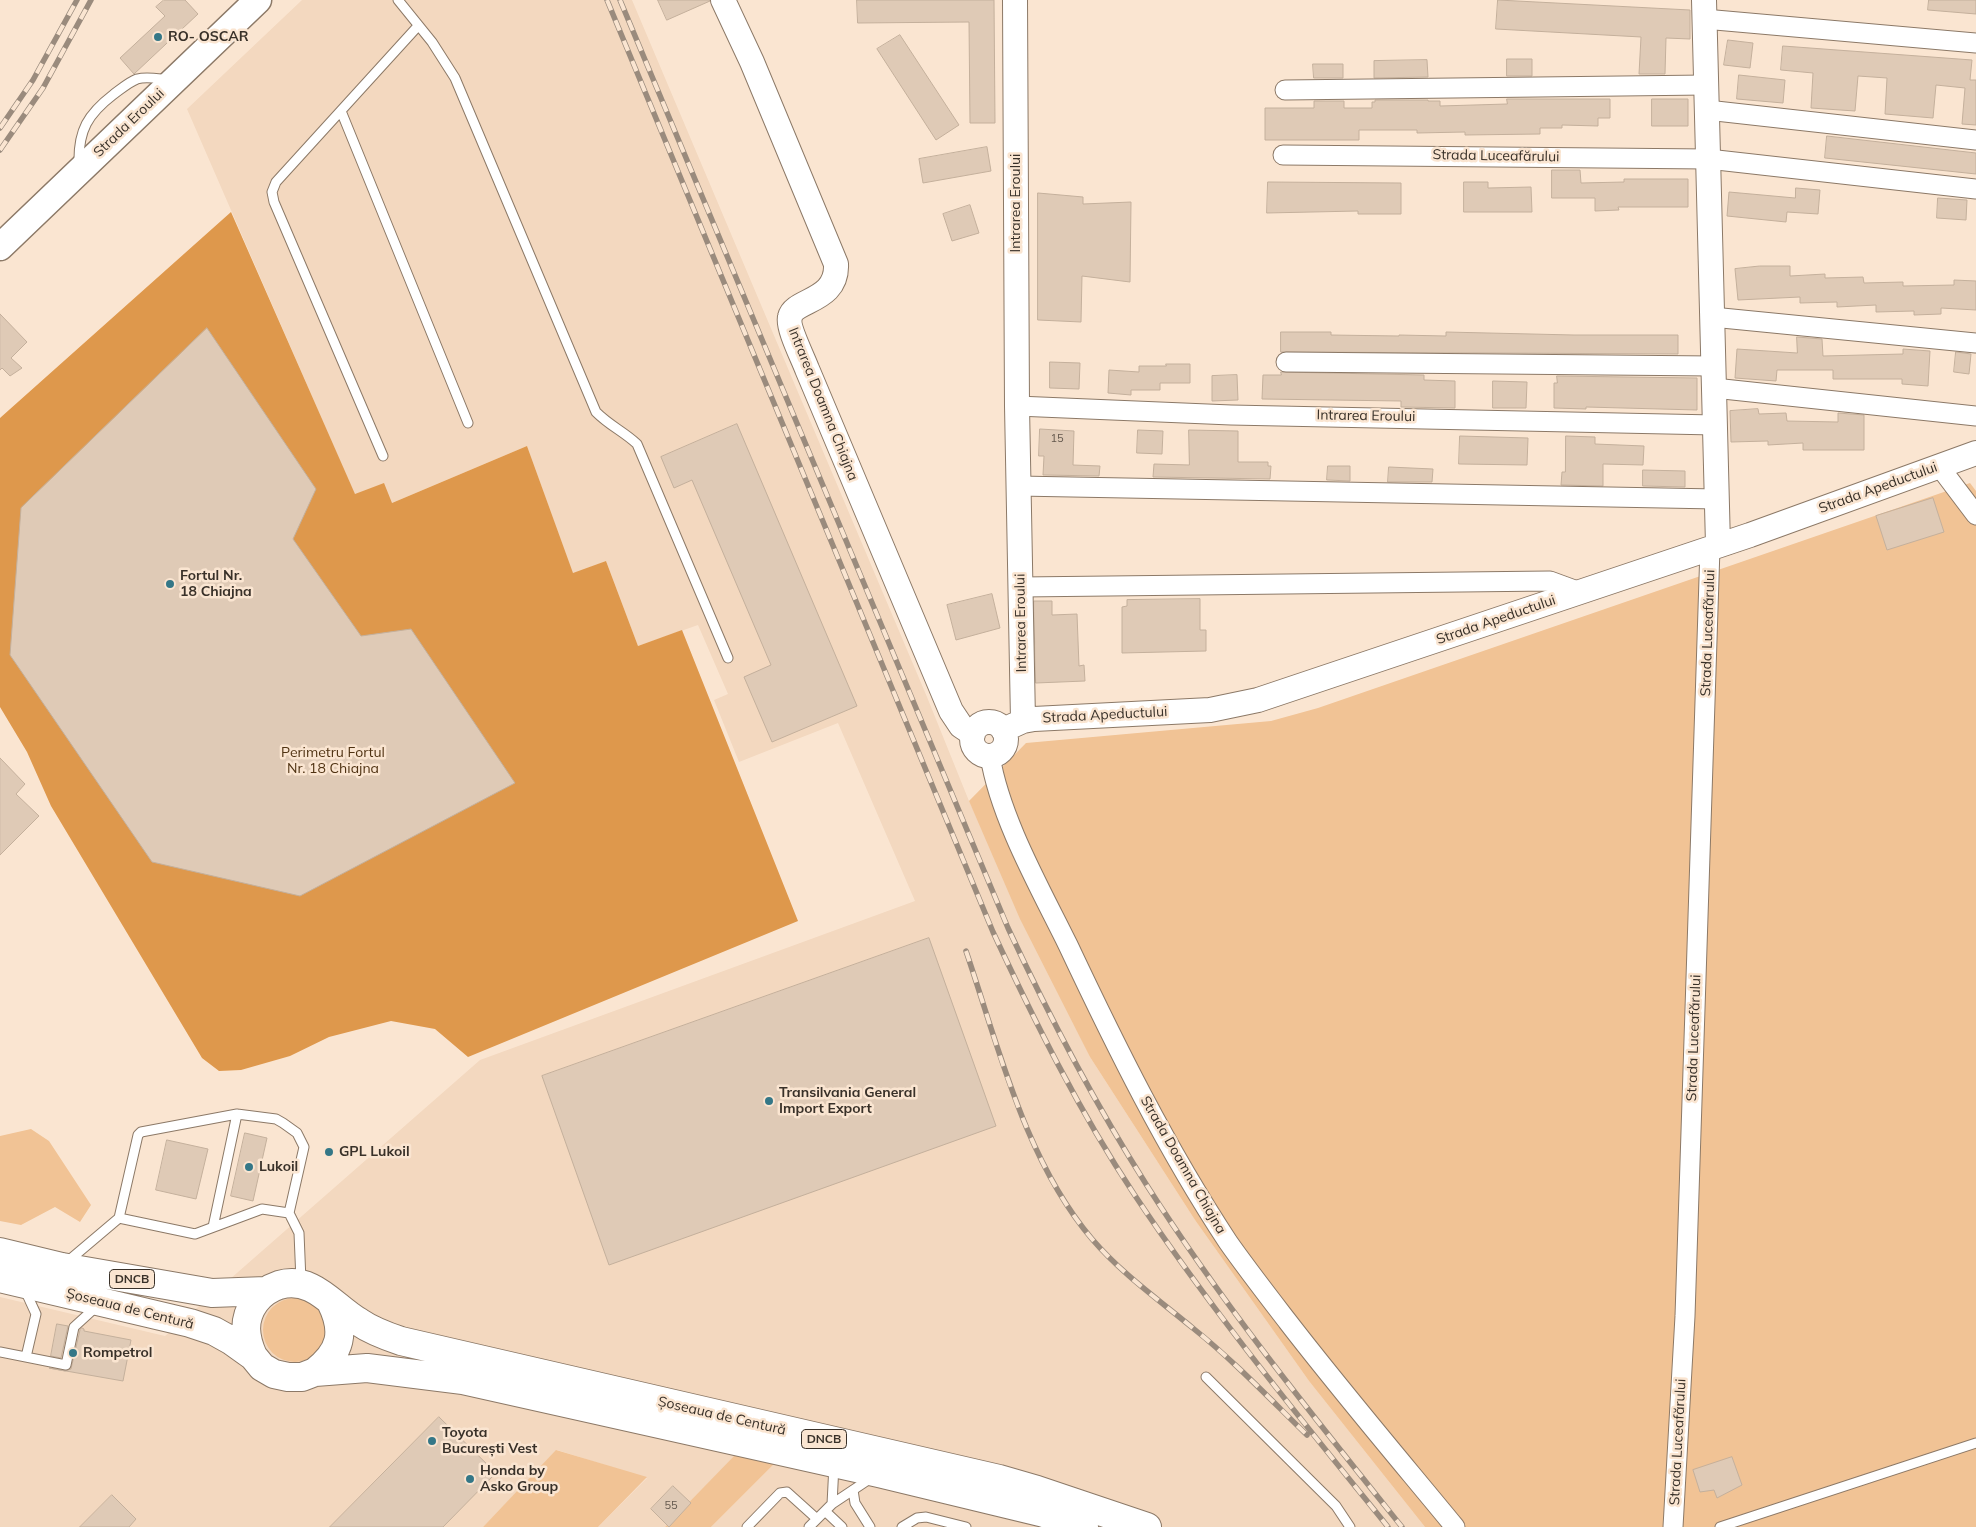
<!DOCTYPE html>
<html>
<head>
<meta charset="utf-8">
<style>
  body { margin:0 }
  canvas { display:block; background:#fae5d1 }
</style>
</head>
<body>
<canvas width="1976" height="1527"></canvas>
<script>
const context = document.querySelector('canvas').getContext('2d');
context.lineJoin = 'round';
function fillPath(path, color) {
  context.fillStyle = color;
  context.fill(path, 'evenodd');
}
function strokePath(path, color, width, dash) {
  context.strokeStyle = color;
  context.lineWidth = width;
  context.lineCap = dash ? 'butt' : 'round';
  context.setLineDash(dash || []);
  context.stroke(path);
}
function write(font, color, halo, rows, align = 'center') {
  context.font = font + ' Mulish,sans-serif';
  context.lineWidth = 5;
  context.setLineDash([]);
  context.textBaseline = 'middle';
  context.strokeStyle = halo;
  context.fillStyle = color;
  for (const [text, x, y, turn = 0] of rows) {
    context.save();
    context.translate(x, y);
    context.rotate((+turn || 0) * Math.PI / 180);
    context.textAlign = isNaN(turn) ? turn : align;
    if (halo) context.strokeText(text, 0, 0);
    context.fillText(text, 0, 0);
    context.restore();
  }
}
const built = new Path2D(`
  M 302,0 L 632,0 L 927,697 L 969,801 L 1090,1057 L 1195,1220 L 1309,1381 L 1425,1527 L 711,1527 L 778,1460 L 738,1453 L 665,1527 L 598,1527 L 647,1478 L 557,1450 L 483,1527 L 0,1527 L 0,1297 L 165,1336 L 480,1060 L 915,901 L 838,723 L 739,762 L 714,700 L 728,694 L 698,625 L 638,646 L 606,561 L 573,574 L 527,446 L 392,503 L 355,495 L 187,109 Z`);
const green = new Path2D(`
  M 1970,483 L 1976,491 L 1976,1527 L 1425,1527 L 1309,1381 L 1195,1220 L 1090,1057 L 1020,919 L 969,801 L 1026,743 L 1271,721 L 1318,708 Z
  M 31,1129 L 49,1141 L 91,1205 L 80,1222 L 55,1207 L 21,1225 L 0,1221 L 0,1136 Z
  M263 1330a32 32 0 1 1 64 0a32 32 0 1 1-64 0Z
  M 556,1450 L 647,1477 L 598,1527 L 483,1527 Z
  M 737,1453 L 778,1460 L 711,1527 L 665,1527 Z`);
const forest = new Path2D(`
  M 231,212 L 355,494 L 384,483 L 392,503 L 527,446 L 573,573 L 606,561 L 638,646 L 682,630 L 798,921 L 468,1057 L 435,1029 L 391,1021 L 329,1037 L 290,1056 L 241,1070 L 219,1071 L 202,1058 L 51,806 L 27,752 L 0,707 L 0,418 Z`);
const building = new Path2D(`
  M 164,0 L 185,0 L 198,14 L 134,74 L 120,58 L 165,16 L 156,7 Z
  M 658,0 L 709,0 L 710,1 L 667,20 Z
  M 857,0 L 994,0 L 995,123 L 970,123 L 969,22 L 858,23 Z
  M 1498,0 L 1690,10 L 1690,39 L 1666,38 L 1665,74 L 1639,74 L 1641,37 L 1496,29 Z
  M 1929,0 L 1976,0 L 1976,14 L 1928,10 Z
  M 900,35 L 959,125 L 936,140 L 877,49 Z
  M 1728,40 L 1753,43 L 1750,68 L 1724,65 Z
  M 1783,46 L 1972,60 L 1970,80 L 1976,80 L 1976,125 L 1962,124 L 1965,88 L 1936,85 L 1933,118 L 1885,114 L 1887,78 L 1858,76 L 1855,111 L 1811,108 L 1813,73 L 1781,70 Z
  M 1507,59 L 1532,59 L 1532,76 L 1507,76 Z
  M 1427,60 L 1428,77 L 1374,78 L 1374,61 Z
  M 1313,64 L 1343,64 L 1343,78 L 1314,78 Z
  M 1739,75 L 1785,80 L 1783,103 L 1737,99 Z
  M 1507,99 L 1610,99 L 1610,118 L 1598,118 L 1598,126 L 1562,125 L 1562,128 L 1540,128 L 1540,134 L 1465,135 L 1465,132 L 1417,133 L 1417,130 L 1359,130 L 1359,140 L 1265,140 L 1265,108 L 1314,108 L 1314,101 L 1344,101 L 1344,108 L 1372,108 L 1372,102 L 1375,102 L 1375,100 L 1428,100 L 1428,101 L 1440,101 L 1440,106 L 1507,104 Z
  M 1652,99 L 1688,99 L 1688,126 L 1652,126 Z
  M 1827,136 L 1976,153 L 1976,174 L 1825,158 Z
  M 987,147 L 991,171 L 923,183 L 919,159 Z
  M 1552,170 L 1580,170 L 1581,183 L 1624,182 L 1624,179 L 1688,179 L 1688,207 L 1618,207 L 1619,210 L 1595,211 L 1595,198 L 1552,198 Z
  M 1268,182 L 1401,183 L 1401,214 L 1358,214 L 1358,211 L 1267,213 Z
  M 1464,182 L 1488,182 L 1488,188 L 1531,187 L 1532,212 L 1464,212 Z
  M 1796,188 L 1820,190 L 1818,214 L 1787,212 L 1786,222 L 1727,216 L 1729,192 L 1795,198 Z
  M 1038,193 L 1083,197 L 1083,204 L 1131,202 L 1130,282 L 1082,276 L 1081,322 L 1038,320 Z
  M 1938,198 L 1967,200 L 1966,220 L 1937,218 Z
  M 970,205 L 979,233 L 952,241 L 943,214 Z
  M 1760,266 L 1790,266 L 1790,276 L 1825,274 L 1825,278 L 1863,277 L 1864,283 L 1903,282 L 1903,286 L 1954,285 L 1954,280 L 1976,281 L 1976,310 L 1941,308 L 1941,314 L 1914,315 L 1914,311 L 1876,312 L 1876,305 L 1837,307 L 1837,302 L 1800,303 L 1800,297 L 1738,300 L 1735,269 Z
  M 0,314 L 27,342 L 11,358 L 22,368 L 10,376 L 2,368 L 0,370 Z
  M 207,328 L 316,489 L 293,539 L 361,636 L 411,629 L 515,783 L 300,896 L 152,862 L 10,655 L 21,508 Z
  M 1281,332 L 1331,332 L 1331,335 L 1399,336 L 1399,335 L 1446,336 L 1446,332 L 1574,335 L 1678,335 L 1678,354 L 1281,352 Z
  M 1797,337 L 1822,339 L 1823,356 L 1903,354 L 1903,349 L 1930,351 L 1928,386 L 1902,384 L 1902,379 L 1833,379 L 1833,370 L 1777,370 L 1776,381 L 1735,378 L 1737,349 L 1797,353 Z
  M 1956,352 L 1971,354 L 1969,374 L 1954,372 Z
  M 1050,362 L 1080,363 L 1079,389 L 1050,388 Z
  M 1166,364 L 1190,364 L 1190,383 L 1160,383 L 1160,390 L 1131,390 L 1131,395 L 1108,393 L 1109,370 L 1139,372 L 1139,366 L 1166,366 Z
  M 1281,372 L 1424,375 L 1424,380 L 1455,381 L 1455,408 L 1401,407 L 1401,401 L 1262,399 L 1263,375 L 1281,375 Z
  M 1237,375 L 1238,400 L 1212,401 L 1212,376 Z
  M 1557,376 L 1697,378 L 1697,410 L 1586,407 L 1586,409 L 1554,408 L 1554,383 L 1557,383 Z
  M 1493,381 L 1527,382 L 1526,408 L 1493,408 Z
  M 1758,409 L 1759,414 L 1786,413 L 1787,421 L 1838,422 L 1838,413 L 1864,415 L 1864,450 L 1803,450 L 1803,443 L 1768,445 L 1768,441 L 1731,442 L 1730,411 Z
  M 737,424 L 857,706 L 772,742 L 744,677 L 771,665 L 692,480 L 674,488 L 661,457 Z
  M 1040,429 L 1074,431 L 1073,465 L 1100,466 L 1099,476 L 1043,475 L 1044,456 L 1039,456 Z
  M 1138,430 L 1163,431 L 1162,454 L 1137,453 Z
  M 1189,430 L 1238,431 L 1238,462 L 1268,462 L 1268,466 L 1271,466 L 1270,479 L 1153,477 L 1154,464 L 1189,465 Z
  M 1460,436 L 1528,438 L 1527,465 L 1459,464 Z
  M 1566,436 L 1595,437 L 1595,444 L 1644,446 L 1643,465 L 1603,464 L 1603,486 L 1561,485 L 1562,472 L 1565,472 Z
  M 1328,466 L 1350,466 L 1350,481 L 1327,480 Z
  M 1389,467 L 1433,469 L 1432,482 L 1388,482 Z
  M 1643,470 L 1685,471 L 1685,487 L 1643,486 Z
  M 1933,498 L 1944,532 L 1887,550 L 1876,516 Z
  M 992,594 L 1000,628 L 956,640 L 947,605 Z
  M 1200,599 L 1200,630 L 1206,630 L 1206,651 L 1122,653 L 1122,607 L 1127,606 L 1127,600 Z
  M 1034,601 L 1052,601 L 1052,615 L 1077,614 L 1079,666 L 1084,665 L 1085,681 L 1036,683 Z
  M 0,758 L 25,784 L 16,794 L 39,816 L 0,855 Z
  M 929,938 L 996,1126 L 609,1265 L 542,1076 Z
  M 245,1133 L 267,1138 L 253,1201 L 231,1196 Z
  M 167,1140 L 208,1149 L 196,1199 L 156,1190 Z
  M 57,1324 L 68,1326 L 61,1358 L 51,1356 Z
  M 82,1328 L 84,1329 L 84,1331 L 131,1340 L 123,1381 L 49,1368 L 65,1371 L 71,1369 L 80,1330 Z
  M 439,1417 L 496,1473 L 443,1527 L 330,1527 Z
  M 1732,1457 L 1742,1485 L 1717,1498 L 1714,1490 L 1700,1492 L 1693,1470 Z
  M 673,1486 L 691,1503 L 669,1527 L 651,1509 Z
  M 112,1495 L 136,1519 L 129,1527 L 80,1527 Z`);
const service = new Path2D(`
  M 398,0 L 432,42 L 455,78 L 596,412 C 610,426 623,431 637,444 L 728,658
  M 341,111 L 468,423
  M 79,164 C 78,130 88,114 114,94 C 121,89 129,82 137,79 C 148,76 158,79 168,80
  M 383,456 L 274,202 L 272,192 L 276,182 L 418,26
  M 119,1218 L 195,1234 L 262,1209 L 289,1213
  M 213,1227 L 237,1114
  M 67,1262 L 119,1218 L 138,1135 L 141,1132 L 237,1114 L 276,1119 L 283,1123 L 297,1133 L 304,1147 L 289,1213 L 299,1233 L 301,1281
  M 25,1290 L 36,1314 L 26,1357
  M 0,1352 L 66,1365 L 74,1327 L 97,1306
  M 1206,1377 L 1336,1506 L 1350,1527
  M 853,1490 L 855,1503 L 870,1527
  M 832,1504 L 834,1465
  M 825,1511 L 842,1527
  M 747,1527 L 780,1493 L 787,1492 L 817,1519
  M 809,1527 L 832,1504 L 871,1478
  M 902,1527 L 917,1518 L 926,1517 L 966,1527
  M 1720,1527 L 1976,1443`);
const minor = new Path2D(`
  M 1704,19 L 1976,43
  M 1285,90 L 1706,85
  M 1707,110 L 1976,140
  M 1283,155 L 1708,159 L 1976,189
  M 1712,317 L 1976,343
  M 1286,362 L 1713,366
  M 1714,388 L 1976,416
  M 1017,406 L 1231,415 L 1715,425
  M 1939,466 L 1976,515
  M 1018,486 L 1717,499
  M 1021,587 L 1550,581 L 1580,592
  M 990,756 C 1000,818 1040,888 1068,945 C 1116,1047 1166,1148 1228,1242 C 1247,1269 1268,1296 1288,1322 C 1342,1392 1399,1459 1455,1527
  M 1673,1527 L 1685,1316 L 1710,548`);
const tertiary = new Path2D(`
  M 723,0 L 752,62 L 836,264 C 838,302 794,299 790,317 C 787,327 803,358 807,369 L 951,711 L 961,726 L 973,734
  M 1015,0 L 1017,406 L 1023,721
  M 1704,0 L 1718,545
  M972 739a17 17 0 1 1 34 0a17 17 0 1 1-34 0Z
  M 1003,730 L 1023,721 L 1034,719 L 1210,710 L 1258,700 L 1750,535 L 1976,453`);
const secondary = new Path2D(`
  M 0,247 L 258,0`);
const primary = new Path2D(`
  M 0,1252 L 62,1267 L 212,1293 L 266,1291
  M 0,1278 L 190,1323 L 214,1331 L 232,1341 L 253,1356 L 262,1367 L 274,1374 L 288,1377 L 302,1377 L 315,1372 L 367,1368 L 463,1380 L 879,1473 L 1044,1513 L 1084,1527
  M 253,1356 C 245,1338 242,1320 255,1302 C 261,1294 270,1288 279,1285 C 313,1275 333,1307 359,1322 C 372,1331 386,1336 401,1341 L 999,1479 L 1037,1490 L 1147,1527
  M 315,1372 C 341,1352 346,1332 331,1302`);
const rail = new Path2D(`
  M 607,0 L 993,932 C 1035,1022 1079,1111 1134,1194 C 1211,1310 1300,1418 1388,1527
  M 620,0 L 1008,928 C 1049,1016 1094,1102 1146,1184 C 1223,1305 1313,1416 1402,1527
  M 0,128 L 33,80 L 77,0
  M 0,150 L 43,88 L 91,0
  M 966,951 C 999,1048 1025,1160 1092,1239 C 1122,1274 1159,1300 1194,1329 C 1234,1361 1270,1399 1307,1435`);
const markers = [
  [158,37,5,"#347787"],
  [170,584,5,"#347787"],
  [769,1101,5,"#347787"],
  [329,1152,5,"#347787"],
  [249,1167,5,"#347787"],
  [73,1353,5,"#347787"],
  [432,1441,5,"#347787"],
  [470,1479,5,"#347787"]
];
const numberNames = [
  ["15",1057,439],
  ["55",671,1506]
];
const shields = [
  [132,1279,45],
  [824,1439,45]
];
const shieldNames = [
  ["DNCB",132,1279],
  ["DNCB",824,1439]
];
const poiNames = [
  ["RO- OSCAR",168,37],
  ["Fortul Nr.",180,576],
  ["18 Chiajna",180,592],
  ["Transilvania General",779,1093],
  ["Import Export",779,1109],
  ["GPL Lukoil",339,1152],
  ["Lukoil",259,1167],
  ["Rompetrol",83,1353],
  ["Toyota",442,1433],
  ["București Vest",442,1449],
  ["Honda by",480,1471],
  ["Asko Group",480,1487]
];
const streetNames = [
  ["Strada Eroului",129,123,-44],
  ["Strada Luceafărului",1496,156,1],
  ["Intrarea Eroului",1016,203,-90],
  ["Intrarea Doamna Chiajna",823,404,68],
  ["Intrarea Eroului",1366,416,1],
  ["Strada Apeductului",1878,488,-20],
  ["Strada Apeductului",1496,620,-19],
  ["Intrarea Eroului",1021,623,-91],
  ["Strada Luceafărului",1708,633,-88],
  ["Strada Apeductului",1105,715,-3],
  ["Strada Luceafărului",1694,1038,-88],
  ["Strada Doamna Chiajna",1183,1165,60],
  ["Șoseaua de Centură",130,1309,14],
  ["Șoseaua de Centură",722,1416,13],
  ["Strada Luceafărului",1678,1442,-87]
];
const parkNames = [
  ["Perimetru Fortul",333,753],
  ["Nr. 18 Chiajna",333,769]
];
fillPath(built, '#f3d8bf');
fillPath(green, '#f1c395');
fillPath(forest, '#de984c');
fillPath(building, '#dfcab6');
strokePath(building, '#c4b09c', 1);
strokePath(service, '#8c7967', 11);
strokePath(minor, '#8c7967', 21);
strokePath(tertiary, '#8c7967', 26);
strokePath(secondary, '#8c7967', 29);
strokePath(primary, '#8c7967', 30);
strokePath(service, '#fff', 9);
strokePath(minor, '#fff', 19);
strokePath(tertiary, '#fff', 24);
strokePath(secondary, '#fff', 26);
strokePath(primary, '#fff', 28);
strokePath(rail, '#9a8b7d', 5.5);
strokePath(rail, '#fae5d1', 4, [11]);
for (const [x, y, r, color] of markers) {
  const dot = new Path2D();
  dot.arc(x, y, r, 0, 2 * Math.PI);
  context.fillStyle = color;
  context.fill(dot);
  strokePath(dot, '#fae5d1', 2);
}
write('11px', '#62574c', null, numberNames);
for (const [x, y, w] of shields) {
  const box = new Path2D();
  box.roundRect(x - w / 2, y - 9.5, w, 19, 4);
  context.fillStyle = '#fae5d1';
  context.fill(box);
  strokePath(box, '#393129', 1);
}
write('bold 12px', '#393129', null, shieldNames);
write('bold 14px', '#393129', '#fae5d1', poiNames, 'left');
write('14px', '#393129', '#fae5d1', streetNames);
write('14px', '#4f3212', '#fae5d1', parkNames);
</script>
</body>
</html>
